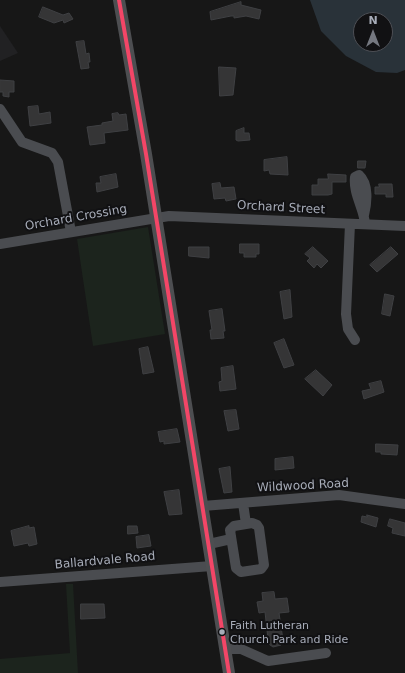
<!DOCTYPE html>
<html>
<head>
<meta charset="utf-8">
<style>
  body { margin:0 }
  #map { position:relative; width:405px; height:673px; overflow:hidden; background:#171717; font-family:"DejaVu Sans",sans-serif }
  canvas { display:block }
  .north { position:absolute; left:353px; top:12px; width:40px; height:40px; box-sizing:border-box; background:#111113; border:1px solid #4d4f55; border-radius:50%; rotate:0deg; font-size:11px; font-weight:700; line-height:16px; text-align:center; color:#a7acb8 }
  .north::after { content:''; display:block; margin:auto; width:14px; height:18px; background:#757880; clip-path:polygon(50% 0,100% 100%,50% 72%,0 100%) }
</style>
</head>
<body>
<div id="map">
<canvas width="405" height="673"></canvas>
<div class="north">N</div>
</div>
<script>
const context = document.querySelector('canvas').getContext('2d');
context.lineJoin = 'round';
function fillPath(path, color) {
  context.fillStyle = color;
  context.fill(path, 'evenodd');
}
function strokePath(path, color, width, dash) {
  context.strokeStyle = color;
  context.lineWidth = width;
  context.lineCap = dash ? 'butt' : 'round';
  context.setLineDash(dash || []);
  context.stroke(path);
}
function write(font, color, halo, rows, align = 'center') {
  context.font = font + ' "DejaVu Sans",sans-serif';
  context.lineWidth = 4;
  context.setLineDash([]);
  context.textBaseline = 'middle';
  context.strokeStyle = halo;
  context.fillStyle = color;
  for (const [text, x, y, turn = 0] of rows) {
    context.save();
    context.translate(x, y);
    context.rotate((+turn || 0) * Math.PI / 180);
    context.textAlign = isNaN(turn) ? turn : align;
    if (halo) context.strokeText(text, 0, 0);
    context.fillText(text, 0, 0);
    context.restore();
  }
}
const built = new Path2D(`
  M 0,26 L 18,53 L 0,61 Z`);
const green = new Path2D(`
  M 148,227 L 165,334 L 93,346 L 77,239 Z
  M 66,584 L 73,584 L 78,673 L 0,673 L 0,659 L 70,653 Z`);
const water = new Path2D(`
  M 310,0 L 405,0 L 405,70 L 397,73 L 376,72 L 346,56 L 321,31 ZM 361,20 L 385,20 L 385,44 L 361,44 Z`);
const building = new Path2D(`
  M 241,2 L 241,5 L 261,10 L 259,19 L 246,16 L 234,18 L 234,16 L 231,16 L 211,20 L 210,12 Z
  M 43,7 L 63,15 L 69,13 L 73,19 L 64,23 L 63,20 L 54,23 L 39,17 Z
  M 84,41 L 86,54 L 89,53 L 90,62 L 88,62 L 89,68 L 81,69 L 76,42 Z
  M 219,67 L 236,68 L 233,95 L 220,96 Z
  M 0,80 L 14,81 L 14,92 L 9,92 L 9,97 L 3,96 L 3,92 L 0,92 Z
  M 38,106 L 39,114 L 50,112 L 51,123 L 30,126 L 28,107 Z
  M 118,113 L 119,115 L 126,114 L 128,130 L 104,133 L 105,143 L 90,145 L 87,127 L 102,125 L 102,123 L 113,121 L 112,114 Z
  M 244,128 L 244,133 L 249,133 L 250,140 L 238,141 L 236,140 L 236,131 Z
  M 287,157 L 288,175 L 270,174 L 269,170 L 264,171 L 264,160 Z
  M 358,161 L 366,161 L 365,168 L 358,168 Z
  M 116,174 L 118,187 L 97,192 L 96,183 L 101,183 L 100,177 Z
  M 328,174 L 346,175 L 346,182 L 332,182 L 332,194 L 328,195 L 312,195 L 312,185 L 318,185 L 318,179 L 328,179 Z
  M 220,183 L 221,188 L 234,187 L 236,199 L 226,201 L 225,198 L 214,199 L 212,184 Z
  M 379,184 L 392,184 L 393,197 L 386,197 L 386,194 L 375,194 L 375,187 L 379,187 Z
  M 240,244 L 259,244 L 259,254 L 256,254 L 256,257 L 244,257 L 244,253 L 240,253 Z
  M 189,247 L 209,247 L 209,258 L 189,256 Z
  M 313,247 L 328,261 L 321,268 L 317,264 L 314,268 L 307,261 L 310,258 L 305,254 Z
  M 391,247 L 398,254 L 377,272 L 370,265 Z
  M 290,290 L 292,317 L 284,319 L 280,292 Z
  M 385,294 L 394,296 L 390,316 L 382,314 Z
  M 222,309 L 225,331 L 223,331 L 224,338 L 211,339 L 210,330 L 212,330 L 209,311 Z
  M 284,339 L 294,365 L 284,368 L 274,343 Z
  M 148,347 L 154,372 L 143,374 L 139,349 Z
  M 233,366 L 236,389 L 220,391 L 219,382 L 222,381 L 221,368 Z
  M 316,370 L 332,385 L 323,396 L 305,379 Z
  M 381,381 L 384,392 L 364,399 L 362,391 L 371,389 L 369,384 Z
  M 236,410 L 239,429 L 228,431 L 224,411 Z
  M 177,429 L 180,442 L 164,444 L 164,441 L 160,442 L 158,432 Z
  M 376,444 L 398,445 L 397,455 L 381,454 L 381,452 L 376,452 Z
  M 293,457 L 294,468 L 275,470 L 275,459 Z
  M 230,467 L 232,492 L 224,493 L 219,469 Z
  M 179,490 L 182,514 L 169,515 L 164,492 Z
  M 367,515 L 378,518 L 376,527 L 361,522 L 362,516 L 367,517 Z
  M 390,519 L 405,523 L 405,536 L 392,533 L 393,528 L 388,526 Z
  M 29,526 L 29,528 L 34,527 L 37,544 L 29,546 L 28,543 L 14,546 L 11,531 Z
  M 128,526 L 137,526 L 138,533 L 128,534 Z
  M 149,535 L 151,546 L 137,548 L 136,537 Z
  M 274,592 L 275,599 L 287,598 L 289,612 L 279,613 L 283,640 L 281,645 L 273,647 L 263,640 L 268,639 L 265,612 L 259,613 L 257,602 L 263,601 L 262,593 Z
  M 81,604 L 104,604 L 105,618 L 81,619 Z`);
const minor = new Path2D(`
  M 0,109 L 22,142 L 52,153 L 58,162 L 71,232
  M 364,215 C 367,203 369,184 359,175 L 355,177 C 353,194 364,208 365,224
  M 350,224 L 346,314 L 348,329 L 355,340
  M 0,244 L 169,216 L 405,226
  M 243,503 L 246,524
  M 203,506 L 339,495 L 405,504
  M 252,523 L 257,525 L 259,528 L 264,565 L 261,569 L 241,572 L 236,568 L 230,530 L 234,526 Z
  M 209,544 L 231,539
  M 0,582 L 212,566
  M 225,649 L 241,649 L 268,661 L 326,653`);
const major = new Path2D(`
  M 119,0 L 146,154 L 229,673`);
const bus1 = new Path2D(`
  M 119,0 L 146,154 L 229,673`);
const markers = [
  [222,632,3.5,"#a7acb8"]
];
const busNames = [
  ["Faith Lutheran",230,626],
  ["Church Park and Ride",230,640]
];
const streetNames = [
  ["Orchard Street",281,208,3],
  ["Orchard Crossing",76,218,-10],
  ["Wildwood Road",303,486,-3],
  ["Ballardvale Road",105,561,-5]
];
fillPath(built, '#212123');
fillPath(green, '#1c241d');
fillPath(water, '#293239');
fillPath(building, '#353536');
strokePath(building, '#3f4043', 1);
strokePath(minor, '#4a4c50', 10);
strokePath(major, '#4d4e51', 12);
strokePath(bus1, '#f34667', 4);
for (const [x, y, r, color] of markers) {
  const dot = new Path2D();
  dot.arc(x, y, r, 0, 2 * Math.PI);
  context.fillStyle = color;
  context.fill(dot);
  strokePath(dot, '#111113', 1.5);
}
write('11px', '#a7acb8', '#111113', busNames, 'left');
write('12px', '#a7acb8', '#111113', streetNames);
</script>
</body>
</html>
